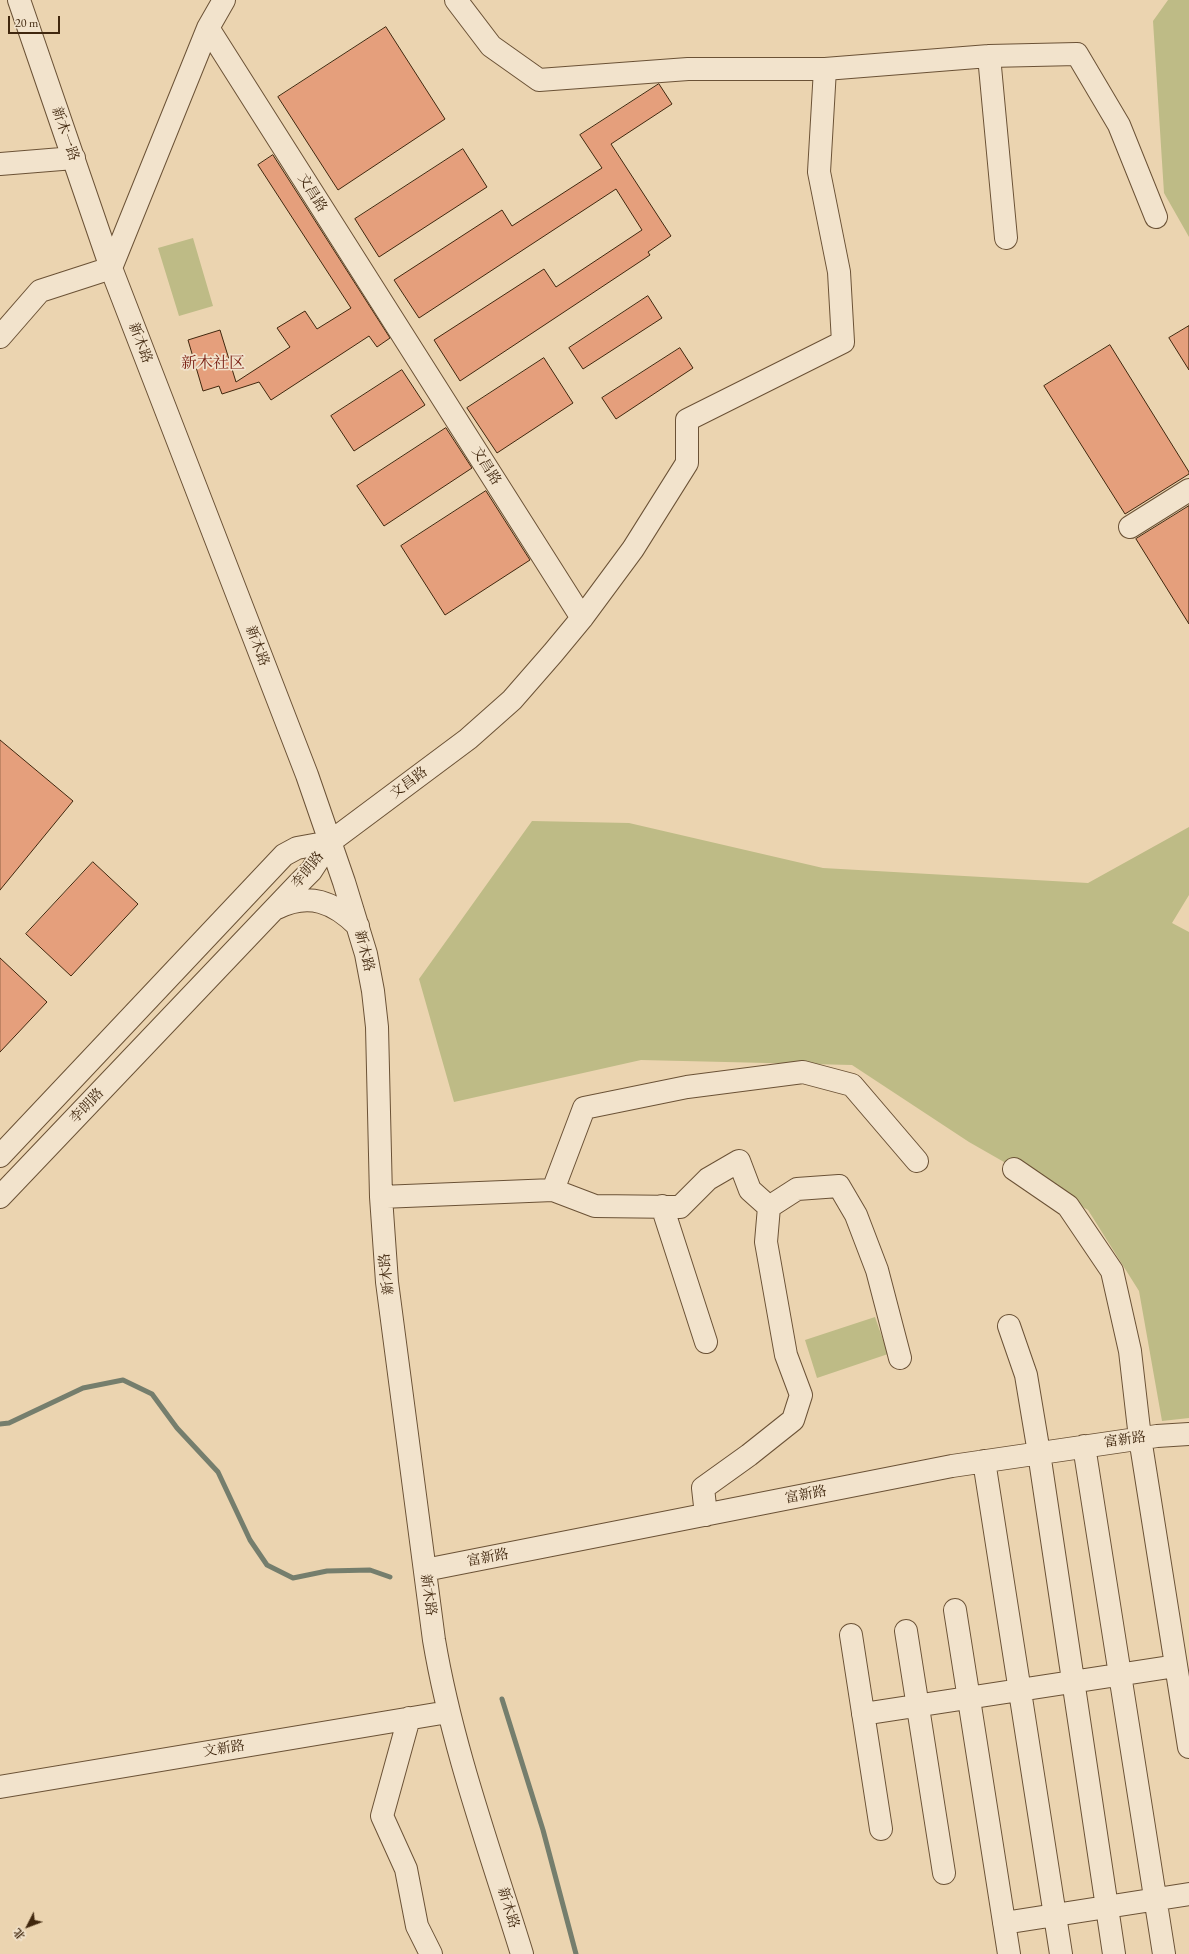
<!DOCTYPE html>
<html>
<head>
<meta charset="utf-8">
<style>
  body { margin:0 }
  #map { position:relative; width:1189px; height:1954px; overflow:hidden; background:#ebd4b0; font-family:"EB Garamond","Noto Serif SC",serif }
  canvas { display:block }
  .north { position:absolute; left:8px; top:1906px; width:40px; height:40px; -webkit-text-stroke:3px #f2e3cc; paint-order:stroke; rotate:228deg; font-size:11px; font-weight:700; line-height:16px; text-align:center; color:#40270e }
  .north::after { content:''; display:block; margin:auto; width:14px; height:18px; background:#40270e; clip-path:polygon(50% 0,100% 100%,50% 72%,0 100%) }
  .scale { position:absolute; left:8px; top:16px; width:52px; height:18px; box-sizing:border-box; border:2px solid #40270e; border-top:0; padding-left:5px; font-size:12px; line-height:14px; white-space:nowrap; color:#40270e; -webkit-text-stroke:3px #f2e3cc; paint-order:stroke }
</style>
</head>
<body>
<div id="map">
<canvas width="1189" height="1954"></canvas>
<div class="north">北</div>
<div class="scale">20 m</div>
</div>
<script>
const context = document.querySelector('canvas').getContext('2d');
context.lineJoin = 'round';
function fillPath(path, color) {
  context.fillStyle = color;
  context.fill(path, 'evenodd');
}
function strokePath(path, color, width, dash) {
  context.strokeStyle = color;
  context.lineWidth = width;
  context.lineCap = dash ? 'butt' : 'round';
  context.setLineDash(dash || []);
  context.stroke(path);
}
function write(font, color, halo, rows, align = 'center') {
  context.font = font + ' "EB Garamond","Noto Serif SC",serif';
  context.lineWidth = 3.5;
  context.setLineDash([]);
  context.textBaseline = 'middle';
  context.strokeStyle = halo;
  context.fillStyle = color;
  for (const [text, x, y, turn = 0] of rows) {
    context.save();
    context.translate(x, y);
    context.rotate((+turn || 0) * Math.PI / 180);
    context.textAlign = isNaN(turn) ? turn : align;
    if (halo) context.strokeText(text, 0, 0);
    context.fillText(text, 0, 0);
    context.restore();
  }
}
const green = new Path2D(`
  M 1168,0 L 1189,0 L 1189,237 L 1164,193 L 1153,21 Z
  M 193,238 L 213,306 L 179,316 L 158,248 Z
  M 532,821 L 629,823 L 823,868 L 1088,883 L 1189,827 L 1189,895 L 1172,923 L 1189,932 L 1189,1418 L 1162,1421 L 1139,1291 L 1088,1210 L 969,1142 L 852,1065 L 641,1060 L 454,1102 L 419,979 Z
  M 875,1317 L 888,1354 L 817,1378 L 805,1340 Z`);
const stream = new Path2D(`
  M 0,1424 L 9,1423 L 83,1388 L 123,1380 L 152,1394 L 177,1428 L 218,1472 L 250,1540 L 267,1565 L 293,1578 L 327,1571 L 370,1570 L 390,1577
  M 502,1699 L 543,1830 L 576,1954`);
const building = new Path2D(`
  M 386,27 L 445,119 L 338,190 L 278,97 Z
  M 659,84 L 672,104 L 611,144 L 671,236 L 648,252 L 650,255 L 460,381 L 434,340 L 544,269 L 556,287 L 642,230 L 616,189 L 419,318 L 394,280 L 502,210 L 512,226 L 602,168 L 580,135 Z
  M 463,149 L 487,187 L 379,257 L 355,219 Z
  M 273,155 L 390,338 L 377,347 L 369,336 L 271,400 L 259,382 L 222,394 L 219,386 L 203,391 L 188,340 L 220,330 L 236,382 L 290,347 L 277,328 L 305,311 L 317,329 L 351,308 L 258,165 Z
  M 648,296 L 662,318 L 583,369 L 569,348 Z
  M 1189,326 L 1189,370 L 1169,338 Z
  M 1110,345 L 1189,472 L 1189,474 L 1125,514 L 1044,386 Z
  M 680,348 L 693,368 L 616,419 L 602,398 Z
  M 544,358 L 573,403 L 497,453 L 467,408 Z
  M 402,370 L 425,405 L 354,451 L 331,416 Z
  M 446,428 L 472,468 L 384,526 L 357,486 Z
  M 486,491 L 530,560 L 445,615 L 401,546 Z
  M 1189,506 L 1189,624 L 1136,539 Z
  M 0,740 L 73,801 L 0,890 Z
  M 93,862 L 138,904 L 71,976 L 26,934 Z
  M 0,958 L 47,1002 L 0,1052 Z`);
const minor = new Path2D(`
  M 19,0 L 111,268 L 307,775 L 344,882 L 366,954 L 373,991 L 377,1027 L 381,1197 L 387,1282 L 434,1640 C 452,1747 490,1850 522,1954
  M 456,0 L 491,46 L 539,80 L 688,69 L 825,69 L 989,56 L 1077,54 L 1119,125 L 1156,217
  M 208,28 L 582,618
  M 989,56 L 1006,238
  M 0,164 L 74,158
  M 111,268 L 208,28 L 224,0
  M 0,337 L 40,291 L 111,268
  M 1130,527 L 1189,490
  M 277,908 C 309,892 334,902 358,926
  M 0,1156 L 284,855 L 297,848 L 330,842
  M 1014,1169 L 1068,1206 L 1112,1271 L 1130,1351 L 1140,1438 L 1189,1747
  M 553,1190 L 595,1206 L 680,1207 L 708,1179 L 739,1161 L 750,1190 L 769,1207 L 797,1189 L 839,1186 L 856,1215 L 877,1270 L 900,1358
  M 0,1197 L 298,884 L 311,871 L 330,842 L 468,739 L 512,700 L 553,653 L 582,618 L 633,549 L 687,463 L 687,420 L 843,342 L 839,272 L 819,172 L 825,69
  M 381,1197 L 553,1190 L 584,1108 L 687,1087 L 803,1072 L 852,1085 L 917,1161
  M 662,1206 L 706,1342
  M 1009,1326 L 1026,1375 L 1039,1453 L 1114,1954
  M 1084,1446 L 1164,1954
  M 984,1461 L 1061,1954
  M 706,1515 L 703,1488 L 749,1455 L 793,1420 L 801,1395 L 786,1355 L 766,1242 L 769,1207
  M 425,1570 L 952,1466 L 1157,1436 L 1189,1434
  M 955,1610 L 1009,1954
  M 906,1631 L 944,1873
  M 851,1635 L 881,1829
  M 863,1714 L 1176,1666
  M 409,1718 L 382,1816 L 406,1869 L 417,1926 L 431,1954
  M 0,1787 L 448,1712
  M 1004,1923 L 1189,1894`);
const streetNames = [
  ["新木一路",65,134,71],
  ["文昌路",312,193,58],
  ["新木路",140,343,69],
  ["文昌路",486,466,58],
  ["新木路",257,646,69],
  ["文昌路",409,783,-37],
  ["李朗路",308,870,-51],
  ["新木路",364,951,76],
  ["李朗路",87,1106,-46],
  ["新木路",387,1274,-96],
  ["富新路",1125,1440,-8],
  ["富新路",806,1495,-11],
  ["富新路",488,1558,-11],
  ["新木路",428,1595,82],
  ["文新路",224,1749,-9],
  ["新木路",508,1908,73]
];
const quarterNames = [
  ["新木社区",213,364]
];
fillPath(green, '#bebb86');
strokePath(stream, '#757e6d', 5);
fillPath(building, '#e59f7c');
strokePath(building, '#40270e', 1);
strokePath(minor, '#6b5236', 24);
strokePath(minor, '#f2e3cc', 22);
write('14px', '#40270e', '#f2e3cc', streetNames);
write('16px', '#7a1f14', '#f2e3cc', quarterNames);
</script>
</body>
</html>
